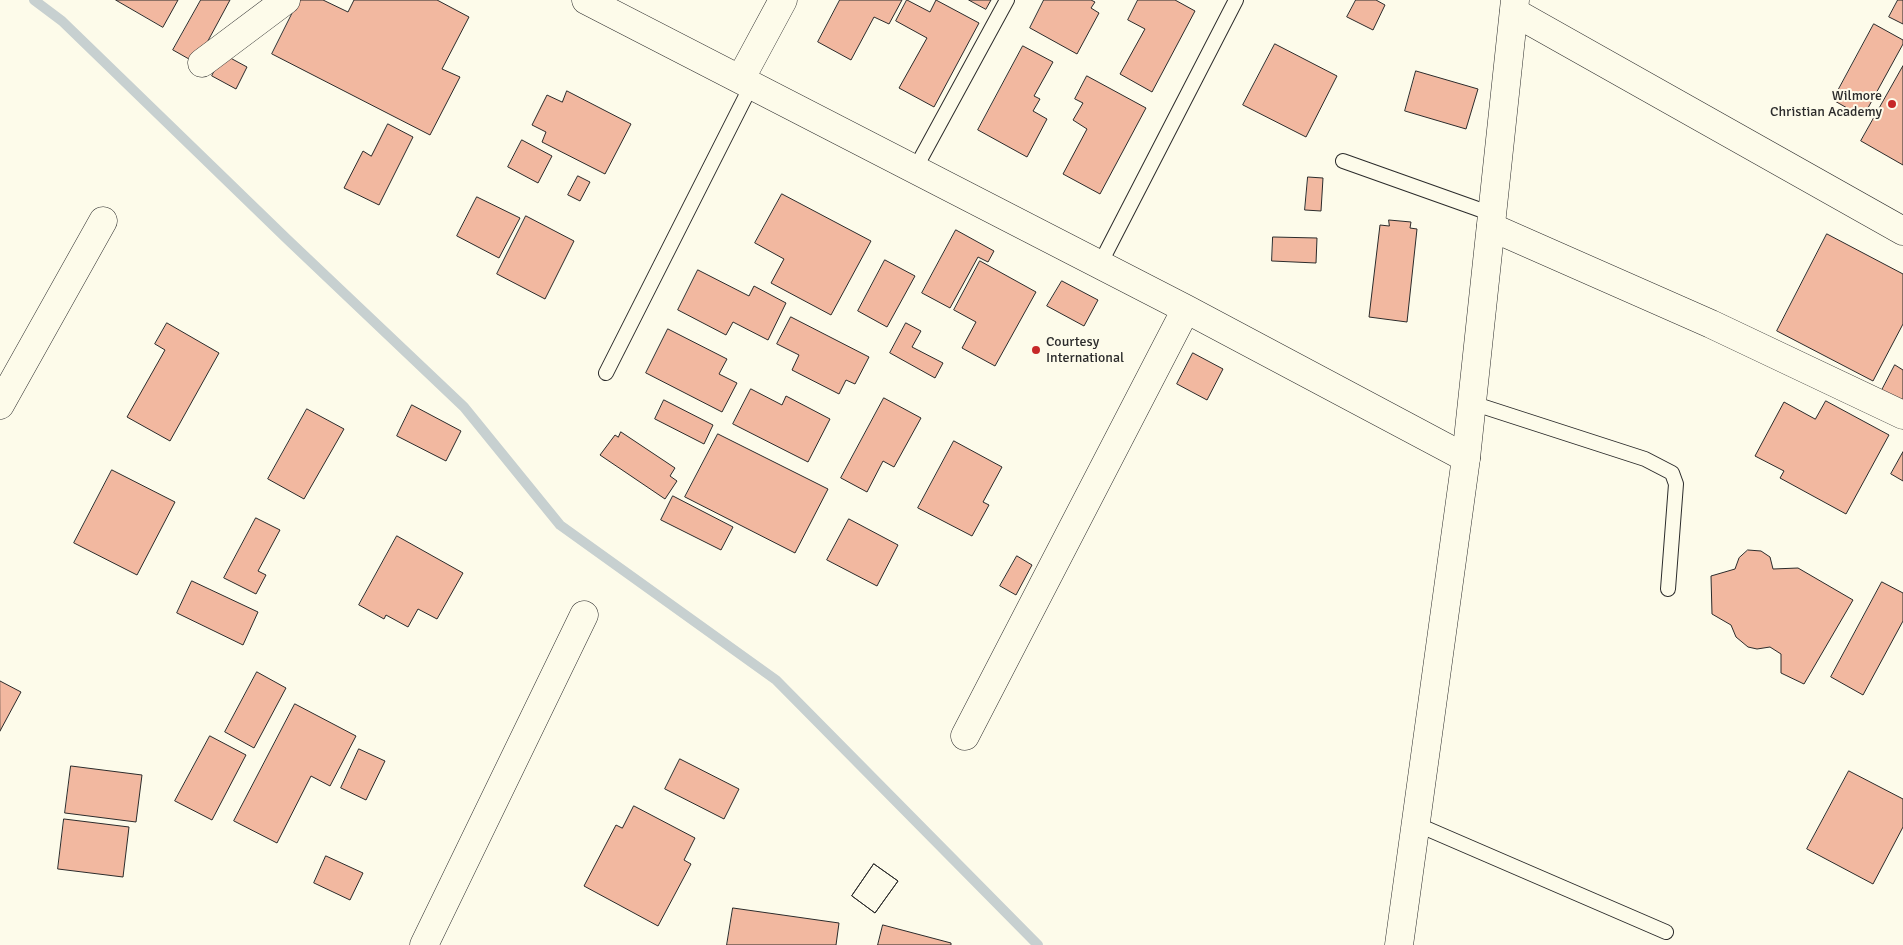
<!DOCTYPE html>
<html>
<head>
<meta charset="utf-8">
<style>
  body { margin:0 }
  canvas { display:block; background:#fdfbea }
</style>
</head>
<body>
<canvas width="1903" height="945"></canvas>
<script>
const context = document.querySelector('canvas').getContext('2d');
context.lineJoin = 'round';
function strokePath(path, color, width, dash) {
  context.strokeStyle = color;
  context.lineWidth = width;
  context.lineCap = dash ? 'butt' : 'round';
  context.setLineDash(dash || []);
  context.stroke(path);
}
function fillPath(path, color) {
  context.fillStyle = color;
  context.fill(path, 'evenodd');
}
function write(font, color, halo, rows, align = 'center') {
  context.font = font + ' Signika,sans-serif';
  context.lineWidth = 4;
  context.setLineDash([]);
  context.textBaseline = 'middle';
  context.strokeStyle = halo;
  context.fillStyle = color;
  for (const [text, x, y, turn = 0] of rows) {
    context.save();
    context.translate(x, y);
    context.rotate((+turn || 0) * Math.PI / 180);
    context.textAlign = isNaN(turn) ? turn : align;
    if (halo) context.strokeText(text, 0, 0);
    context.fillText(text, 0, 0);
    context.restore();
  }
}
const stream = new Path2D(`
  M 34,0 L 62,21 L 288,240 L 464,407 L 560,525 L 776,680 L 1038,945`);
const building = new Path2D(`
  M 116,0 L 178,0 L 163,27 Z
  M 201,0 L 230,0 L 196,63 L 173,50 Z
  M 299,0 L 323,0 L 348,12 L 354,0 L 437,0 L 469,17 L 442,69 L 460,77 L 430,135 L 272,54 Z
  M 840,0 L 902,0 L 889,24 L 874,17 L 851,60 L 818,42 Z
  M 907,0 L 930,12 L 936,0 L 979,23 L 934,107 L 899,88 L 927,38 L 896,21 Z
  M 969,0 L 991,0 L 986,9 Z
  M 1044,0 L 1091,0 L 1095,2 L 1091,8 L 1099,13 L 1077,54 L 1030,28 Z
  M 1138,0 L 1175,0 L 1195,11 L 1152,92 L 1120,74 L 1145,29 L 1128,20 Z
  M 1356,0 L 1376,0 L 1385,5 L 1373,30 L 1347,17 Z
  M 1898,0 L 1903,0 L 1903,24 L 1889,17 Z
  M 1874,24 L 1903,40 L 1903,44 L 1863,117 L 1833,100 Z
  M 1275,44 L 1337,76 L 1306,137 L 1243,105 Z
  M 1023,46 L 1053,62 L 1034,96 L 1040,99 L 1033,111 L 1047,119 L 1027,157 L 978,130 Z
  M 223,54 L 247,67 L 236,89 L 212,76 Z
  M 1903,66 L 1903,165 L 1861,141 Z
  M 1416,71 L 1478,89 L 1466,129 L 1405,111 Z
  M 1087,76 L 1146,108 L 1100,194 L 1063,174 L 1087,129 L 1073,120 L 1083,103 L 1075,99 Z
  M 567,91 L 631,124 L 605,174 L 542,142 L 546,132 L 532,125 L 547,95 L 562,102 Z
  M 388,124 L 413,137 L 379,205 L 344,188 L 363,151 L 371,156 Z
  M 522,140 L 552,156 L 538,183 L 508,167 Z
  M 578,176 L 590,182 L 580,201 L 568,195 Z
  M 1308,177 L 1323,178 L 1321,211 L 1305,210 Z
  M 782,194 L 871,241 L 831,315 L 771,283 L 784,259 L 755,243 Z
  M 477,197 L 520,218 L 499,258 L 457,236 Z
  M 526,216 L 574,241 L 545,299 L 497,274 Z
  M 1389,220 L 1411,222 L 1410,228 L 1417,229 L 1407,322 L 1369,317 L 1380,225 L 1389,226 Z
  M 956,230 L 994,251 L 988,262 L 978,257 L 950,308 L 922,293 Z
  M 1827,234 L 1903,274 L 1903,324 L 1873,381 L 1777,331 Z
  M 1273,237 L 1317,238 L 1316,263 L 1272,261 Z
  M 885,260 L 915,276 L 887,327 L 858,311 Z
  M 980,261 L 1036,292 L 995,366 L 962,348 L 976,322 L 954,310 Z
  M 698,270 L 749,296 L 754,286 L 786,303 L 768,340 L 733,322 L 726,335 L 678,310 Z
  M 1062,281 L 1098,300 L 1084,326 L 1047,306 Z
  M 791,317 L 869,357 L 855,384 L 846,380 L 839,394 L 792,370 L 799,355 L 777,344 Z
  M 167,323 L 219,353 L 170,441 L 127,417 L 165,350 L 155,344 Z
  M 906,323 L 921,331 L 912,347 L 943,363 L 935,378 L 890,353 Z
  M 668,329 L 727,359 L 719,374 L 737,383 L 722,412 L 646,373 Z
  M 1193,353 L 1223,369 L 1207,400 L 1177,384 Z
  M 1895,365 L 1903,370 L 1903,403 L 1881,392 Z
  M 751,389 L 782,405 L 786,396 L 830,419 L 808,462 L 733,424 Z
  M 884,398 L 921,418 L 894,467 L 883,461 L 867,492 L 841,478 Z
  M 664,400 L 713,425 L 704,444 L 655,419 Z
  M 1826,401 L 1889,435 L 1846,514 L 1780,478 L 1784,471 L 1755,456 L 1784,402 L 1815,419 Z
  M 412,405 L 461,431 L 446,461 L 397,436 Z
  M 307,409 L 344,429 L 304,499 L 268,479 Z
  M 621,432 L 675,468 L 670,476 L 677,481 L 665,499 L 600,455 L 615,435 L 618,437 Z
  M 718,434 L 828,489 L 795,553 L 685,497 Z
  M 954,441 L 1002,467 L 983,502 L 989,505 L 972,536 L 918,508 Z
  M 1903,452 L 1903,481 L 1891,474 Z
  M 112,470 L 175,502 L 137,575 L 74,543 Z
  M 673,496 L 733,527 L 721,550 L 661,520 Z
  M 256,518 L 280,530 L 258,571 L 266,575 L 256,594 L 224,578 Z
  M 849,519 L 898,545 L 877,586 L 827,560 Z
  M 397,536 L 463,573 L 437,619 L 418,609 L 408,627 L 386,615 L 384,619 L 359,605 Z
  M 1748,550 L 1761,551 L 1770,557 L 1773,569 L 1798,568 L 1853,600 L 1804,684 L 1781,673 L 1781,654 L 1770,647 L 1757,649 L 1748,647 L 1736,637 L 1731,625 L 1712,614 L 1711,576 L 1735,569 L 1739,558 Z
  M 1017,556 L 1032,565 L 1016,595 L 1000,586 Z
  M 192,581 L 258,612 L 243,645 L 177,613 Z
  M 1882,582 L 1903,593 L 1903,621 L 1863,695 L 1831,677 Z
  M 257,672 L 286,688 L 254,748 L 225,732 Z
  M 0,681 L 21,692 L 0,731 Z
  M 295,704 L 356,736 L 330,786 L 311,776 L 277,843 L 234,821 Z
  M 210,736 L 246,755 L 212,820 L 175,801 Z
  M 359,749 L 385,761 L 366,800 L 341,788 Z
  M 680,759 L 739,789 L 724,819 L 665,789 Z
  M 71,766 L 142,775 L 136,822 L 65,813 Z
  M 1849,771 L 1903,799 L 1903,827 L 1873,884 L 1807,849 Z
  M 634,806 L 695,838 L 684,860 L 691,864 L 658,926 L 584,886 L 616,825 L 622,828 Z
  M 64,819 L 129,827 L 123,877 L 58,869 Z
  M 326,856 L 363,873 L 350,900 L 314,883 Z
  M 874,864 L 898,881 L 875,913 L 852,896 Z
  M 874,864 L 898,881 L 875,913 L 852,896 Z
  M 733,908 L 839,923 L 836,945 L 727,945 Z
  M 883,925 L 951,943 L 951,945 L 878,945 Z`);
const service = new Path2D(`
  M 1343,161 L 1492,214
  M 915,169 L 1007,0
  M 1100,264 L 1236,0
  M 606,373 L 752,84
  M 1472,403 L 1645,459 L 1672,473 L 1676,484 L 1668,589
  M 1416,824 L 1666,932`);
const minor = new Path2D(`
  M 586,0 L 1186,309 L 1466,458
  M 1514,12 L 1903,231
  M 202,63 L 286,0
  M 741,78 L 783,0
  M 1491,227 L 1711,324 L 1903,415
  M 0,405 L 103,221
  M 965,736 L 1186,309
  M 424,945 L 584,615`);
const tertiary = new Path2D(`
  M 1399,945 L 1466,458 L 1515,0`);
const markers = [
  [1892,104,5,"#c62828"],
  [1036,350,5,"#c62828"]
];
const poiNames = [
  ["Wilmore",1882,96],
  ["Christian Academy",1882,112],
  ["Courtesy",1046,342,"left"],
  ["International",1046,358,"left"]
];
strokePath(stream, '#c7d0d0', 10);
fillPath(building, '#f2b8a0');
strokePath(building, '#2b2b2b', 1);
strokePath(service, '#2b2b2b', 16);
strokePath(minor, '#2b2b2b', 29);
strokePath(tertiary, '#2b2b2b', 29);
strokePath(service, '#fdfbea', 14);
strokePath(minor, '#fdfbea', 28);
strokePath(tertiary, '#fdfbea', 28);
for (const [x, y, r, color] of markers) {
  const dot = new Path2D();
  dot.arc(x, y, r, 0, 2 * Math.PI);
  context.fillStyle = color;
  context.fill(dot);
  strokePath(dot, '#fdfbea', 2);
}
write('14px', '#2b2b2b', '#fdfbea', poiNames, 'right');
</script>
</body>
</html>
